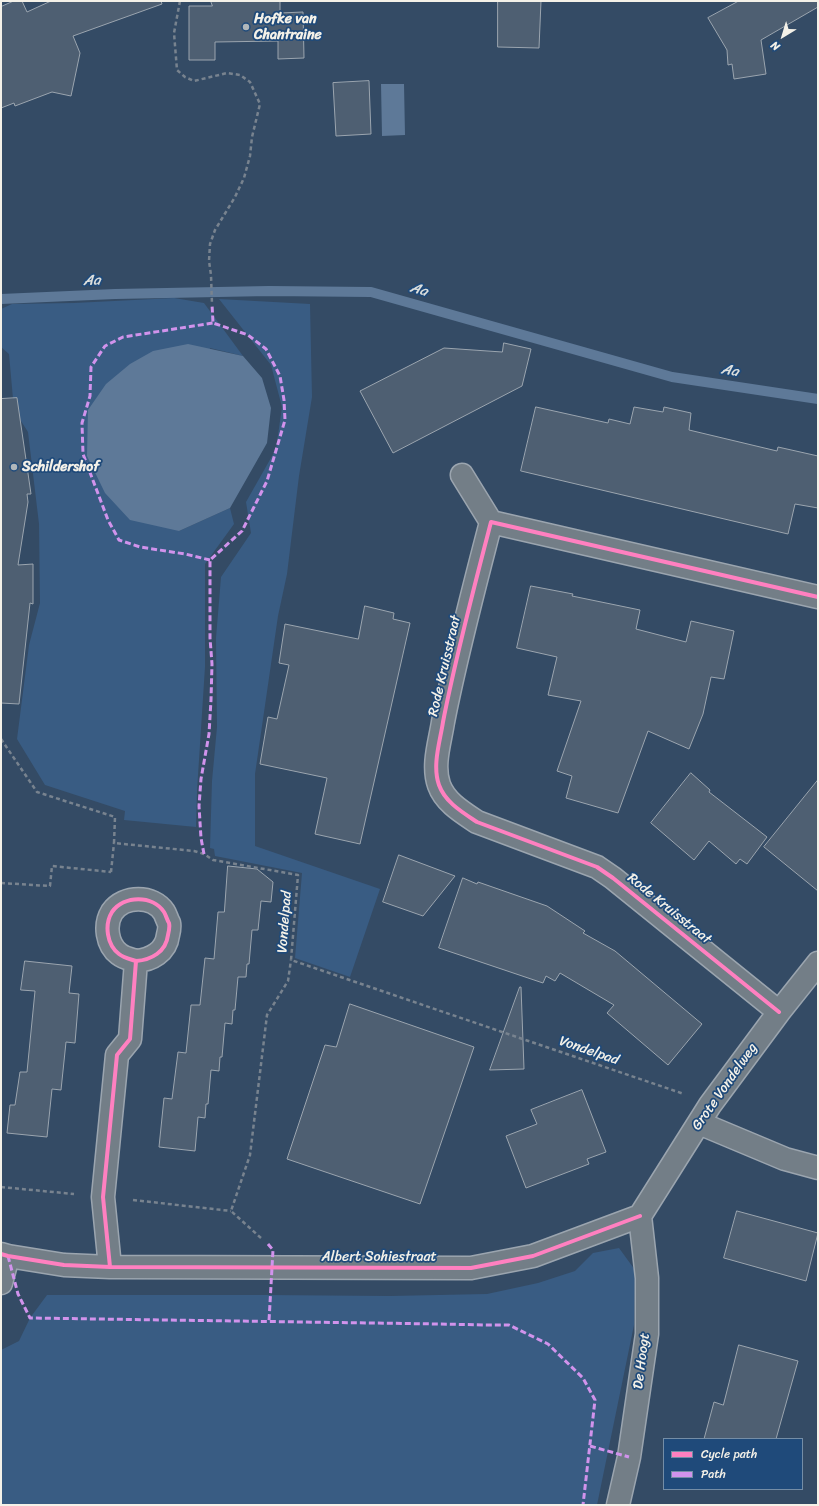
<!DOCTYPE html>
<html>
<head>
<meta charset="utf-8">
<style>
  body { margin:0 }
  #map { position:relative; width:819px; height:1506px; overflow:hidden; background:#344b65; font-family:Sriracha,sans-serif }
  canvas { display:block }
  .frame { position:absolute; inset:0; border:2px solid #f4f1e8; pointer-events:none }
  .legend { position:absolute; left:663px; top:1438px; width:140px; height:52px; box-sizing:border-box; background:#1f4a7a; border:1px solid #748da6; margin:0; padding:5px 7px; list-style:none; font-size:12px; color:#f4f1e8 }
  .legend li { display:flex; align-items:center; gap:8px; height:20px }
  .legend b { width:20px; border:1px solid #748da6 }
  .north { position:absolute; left:763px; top:16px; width:40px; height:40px; -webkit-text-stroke:3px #1f4a7a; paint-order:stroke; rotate:218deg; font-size:11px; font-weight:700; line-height:16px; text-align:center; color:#f4f1e8 }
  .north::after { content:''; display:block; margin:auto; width:14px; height:18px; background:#f4f1e8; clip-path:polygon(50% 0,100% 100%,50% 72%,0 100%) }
</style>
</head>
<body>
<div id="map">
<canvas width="819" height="1506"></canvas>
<div class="frame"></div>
<ul class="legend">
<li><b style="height:5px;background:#ff80c0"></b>Cycle path</li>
<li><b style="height:5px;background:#d193ec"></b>Path</li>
</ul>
<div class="north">N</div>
</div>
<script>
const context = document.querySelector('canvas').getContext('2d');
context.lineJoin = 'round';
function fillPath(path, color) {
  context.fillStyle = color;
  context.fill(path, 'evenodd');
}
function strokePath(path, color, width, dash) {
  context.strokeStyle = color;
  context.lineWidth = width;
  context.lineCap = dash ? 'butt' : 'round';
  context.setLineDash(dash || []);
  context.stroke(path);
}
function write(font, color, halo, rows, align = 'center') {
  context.font = font + ' Sriracha,sans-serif';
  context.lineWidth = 3.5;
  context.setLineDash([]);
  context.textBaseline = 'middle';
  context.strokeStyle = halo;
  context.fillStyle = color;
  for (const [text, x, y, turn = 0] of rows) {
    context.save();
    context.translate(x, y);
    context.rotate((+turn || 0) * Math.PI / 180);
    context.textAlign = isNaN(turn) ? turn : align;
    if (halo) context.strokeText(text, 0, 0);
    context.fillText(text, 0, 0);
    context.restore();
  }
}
const green = new Path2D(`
  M 174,298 L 204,303 L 243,356 L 210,348 L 179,531 L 230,508 L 234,524 L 205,564 L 205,667 L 197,791 L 196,827 L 124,820 L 125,811 L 45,785 L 17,739 L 29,645 L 40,603 L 39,524 L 28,432 L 14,410 L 9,354 L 1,347 L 1,309 L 12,304 L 74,303 Z
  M 219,299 L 310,304 L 312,397 L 299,476 L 287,574 L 278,616 L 255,774 L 255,846 L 380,889 L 350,977 L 295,958 L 302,873 L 215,856 L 214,849 L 210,848 L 212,781 L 217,727 L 216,638 L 221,577 L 251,533 L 246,502 L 276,449 L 282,407 L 271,365 Z
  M 619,1248 L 635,1270 L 634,1325 L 597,1505 L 1,1505 L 1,1350 L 19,1341 L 30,1318 L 47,1295 L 264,1295 L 390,1296 L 487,1294 L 538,1283 L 575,1271 L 593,1253 Z`);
const water = new Path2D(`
  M 381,84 L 404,84 L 405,135 L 382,136 Z
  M 188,344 L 243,356 L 262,378 L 271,408 L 267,443 L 230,508 L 179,531 L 130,520 L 105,493 L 87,456 L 88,410 L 106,384 L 130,364 L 153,351 Z`);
const stream = new Path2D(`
  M 1,299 L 115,294 L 269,291 L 371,292 L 672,377 L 818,399`);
const building = new Path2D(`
  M 14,1 L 22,1 L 27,12 L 51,1 L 161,1 L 162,4 L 73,36 L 80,53 L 71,96 L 52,92 L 15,106 L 14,103 L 1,108 L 1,7 Z
  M 211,1 L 280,1 L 280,13 L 303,12 L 304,58 L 278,59 L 278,41 L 215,42 L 215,60 L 189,60 L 189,6 L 212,6 Z
  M 498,1 L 541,1 L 539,48 L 498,47 Z
  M 739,1 L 818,1 L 818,7 L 761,40 L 766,74 L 734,79 L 732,64 L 728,65 L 727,50 L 708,18 Z
  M 369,81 L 371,134 L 336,136 L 333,83 Z
  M 504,343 L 531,349 L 522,386 L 393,453 L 360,391 L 444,348 L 502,352 Z
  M 17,398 L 31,494 L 27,494 L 28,502 L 18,565 L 33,564 L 33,604 L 30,603 L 19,704 L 1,703 L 1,399 Z
  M 536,407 L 608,423 L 609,419 L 630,424 L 634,407 L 663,412 L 664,407 L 691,413 L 689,430 L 777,451 L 778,447 L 818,456 L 818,508 L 795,504 L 788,534 L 521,471 Z
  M 531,586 L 573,594 L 572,596 L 640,610 L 636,629 L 686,642 L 691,621 L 734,631 L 724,679 L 711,677 L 703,714 L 689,749 L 648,731 L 618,813 L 566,798 L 572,776 L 557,771 L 581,701 L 548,695 L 557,657 L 517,648 Z
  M 365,606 L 394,613 L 393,619 L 410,623 L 360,844 L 315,834 L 327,778 L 260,764 L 268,717 L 277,719 L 289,665 L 279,663 L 285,624 L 358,639 Z
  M 691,773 L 710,790 L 709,792 L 767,837 L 747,864 L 740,859 L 736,864 L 709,841 L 694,860 L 651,823 Z
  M 818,780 L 818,891 L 764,847 Z
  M 399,855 L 455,876 L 423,916 L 383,902 Z
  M 228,866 L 257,869 L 273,882 L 271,902 L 261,901 L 258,930 L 252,930 L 249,964 L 247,964 L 246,977 L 238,977 L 235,1010 L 233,1010 L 232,1024 L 225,1023 L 222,1057 L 220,1057 L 219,1071 L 211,1070 L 208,1104 L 206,1104 L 205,1118 L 198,1117 L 195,1151 L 159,1147 L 164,1098 L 172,1099 L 178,1052 L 186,1053 L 191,1005 L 200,1005 L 205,958 L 214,959 L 218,912 L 224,912 Z
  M 463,878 L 477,884 L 478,882 L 547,906 L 585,931 L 583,933 L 615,951 L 702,1024 L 668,1065 L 607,1013 L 614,1005 L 560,973 L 555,981 L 546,976 L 543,983 L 439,948 Z
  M 25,961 L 72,966 L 69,993 L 79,994 L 75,1043 L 66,1042 L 61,1090 L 52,1089 L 47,1137 L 7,1133 L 10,1105 L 15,1105 L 20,1072 L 27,1072 L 35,991 L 21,990 Z
  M 520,987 L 521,987 L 524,1069 L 490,1070 Z
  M 350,1004 L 474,1047 L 420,1204 L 287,1159 L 325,1045 L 336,1047 Z
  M 582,1090 L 606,1152 L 587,1159 L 589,1164 L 526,1188 L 506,1136 L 537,1124 L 531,1110 Z
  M 737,1211 L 818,1233 L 806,1281 L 724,1258 Z
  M 739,1345 L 798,1361 L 776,1439 L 704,1439 L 714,1402 L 723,1405 Z`);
const path = new Path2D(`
  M 180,1 L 174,33 L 177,70 L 185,77 L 194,81 L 227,73 L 240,75 L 250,82 L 260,104 L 252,137 L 250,156 L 244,178 L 235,197 L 215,230 L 210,244 L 209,261 L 211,275 L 212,304
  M 1,739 L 37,792 L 115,817 L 114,843 L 194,851 L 204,854 L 213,860 L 298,875 L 291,960 L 684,1094
  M 111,872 L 114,843
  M 1,883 L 50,886 L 52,866 L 111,872
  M 1,1187 L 74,1194
  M 133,1200 L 231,1211
  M 261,1238 L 231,1211 L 250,1155 L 267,1015 L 288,981 L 291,960`);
const minor = new Path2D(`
  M 462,475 L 491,522
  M 779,1012 L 613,878 L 597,867 L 477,822 C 462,812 445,802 439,785 C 432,765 440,742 443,722 C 456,655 474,588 491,522 L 818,597
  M 699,1123 L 785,1159 L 818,1168
  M 640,1216 L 710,1105 L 779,1012 L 818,963
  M 1,1254 L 8,1256 L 64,1265 L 110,1267 L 471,1268 L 533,1256 L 640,1216
  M 110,1267 L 103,1197 L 117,1055 L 130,1039 L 136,961 C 151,960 166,952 168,935 C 169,931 170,927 169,923 C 167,920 166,915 164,912 C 153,895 124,895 112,912 C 104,925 107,945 119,954 C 124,958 130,959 136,961
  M 1,1283 L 8,1256
  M 618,1505 L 629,1457 L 647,1334 L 647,1278 L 640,1216`);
const quiet = new Path2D(`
  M 210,560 L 185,554 L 140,547 L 119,540 L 108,520 L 83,454 L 82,423 L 90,396 L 91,367 L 105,346 L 123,337 L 213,323
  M 204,854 L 201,838 L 199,806 L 201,779 L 209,734 L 211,700 L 212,664 L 210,638 L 210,560 L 242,531 L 267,481 L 285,420 L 284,400 L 280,376 L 266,349 L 248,335 L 213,323 L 212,304
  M 268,1244 L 273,1250 L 269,1321
  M 8,1256 L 18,1294 L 30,1318 L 439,1324 L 487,1325 L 509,1325 L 548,1344 L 583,1378 L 595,1400 L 583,1505
  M 590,1446 L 629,1457`);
const cycleway = new Path2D(`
  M 779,1012 L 613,878 L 597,867 L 477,822 C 462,812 445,802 439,785 C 432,765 440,742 443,722 C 456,655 474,588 491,522 L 818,597
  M 1,1254 L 8,1256 L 64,1265 L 110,1267 L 471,1268 L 533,1256 L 640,1216
  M 110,1267 L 103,1197 L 117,1055 L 130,1039 L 136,961 C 151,960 166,952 168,935 C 169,931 170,927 169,923 C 167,920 166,915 164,912 C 153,895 124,895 112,912 C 104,925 107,945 119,954 C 124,958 130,959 136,961`);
const markers = [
  [246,27,4,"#b1b7ba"],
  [14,467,4,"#b1b7ba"]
];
const poiNames = [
  ["Hofke van",254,19],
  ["Chantraine",254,35],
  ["Schildershof",22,467]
];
const streetNames = [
  ["Rode Kruisstraat",445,666,-77],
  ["Rode Kruisstraat",669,909,39],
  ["Vondelpad",285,922,-86],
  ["Vondelpad",589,1051,19],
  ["Grote Vondelweg",725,1087,-55],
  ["Albert Sohiestraat",379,1257],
  ["De Hoogt",642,1361,-83]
];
const waterNames = [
  ["Aa",92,281,-2],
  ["Aa",419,290,16],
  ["Aa",730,371,9]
];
fillPath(green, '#395c83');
fillPath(water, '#5e7998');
strokePath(stream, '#5e7998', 10);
fillPath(building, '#4e5f72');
strokePath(building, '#9ba5af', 1);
strokePath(minor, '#9ba5af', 25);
strokePath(path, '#78838f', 2.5, [4, 3]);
strokePath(minor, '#737e87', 22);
strokePath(quiet, '#d193ec', 3, [6, 3]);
strokePath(cycleway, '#ff80c0', 4);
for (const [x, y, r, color] of markers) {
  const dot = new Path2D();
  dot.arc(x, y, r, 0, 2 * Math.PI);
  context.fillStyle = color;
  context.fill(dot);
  strokePath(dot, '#1f4a7a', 1.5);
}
write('bold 14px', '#f4f1e8', '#1f4a7a', poiNames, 'left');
write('14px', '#f4f1e8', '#1f4a7a', streetNames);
write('italic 15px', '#dee0dd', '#1f4a7a', waterNames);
</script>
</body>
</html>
